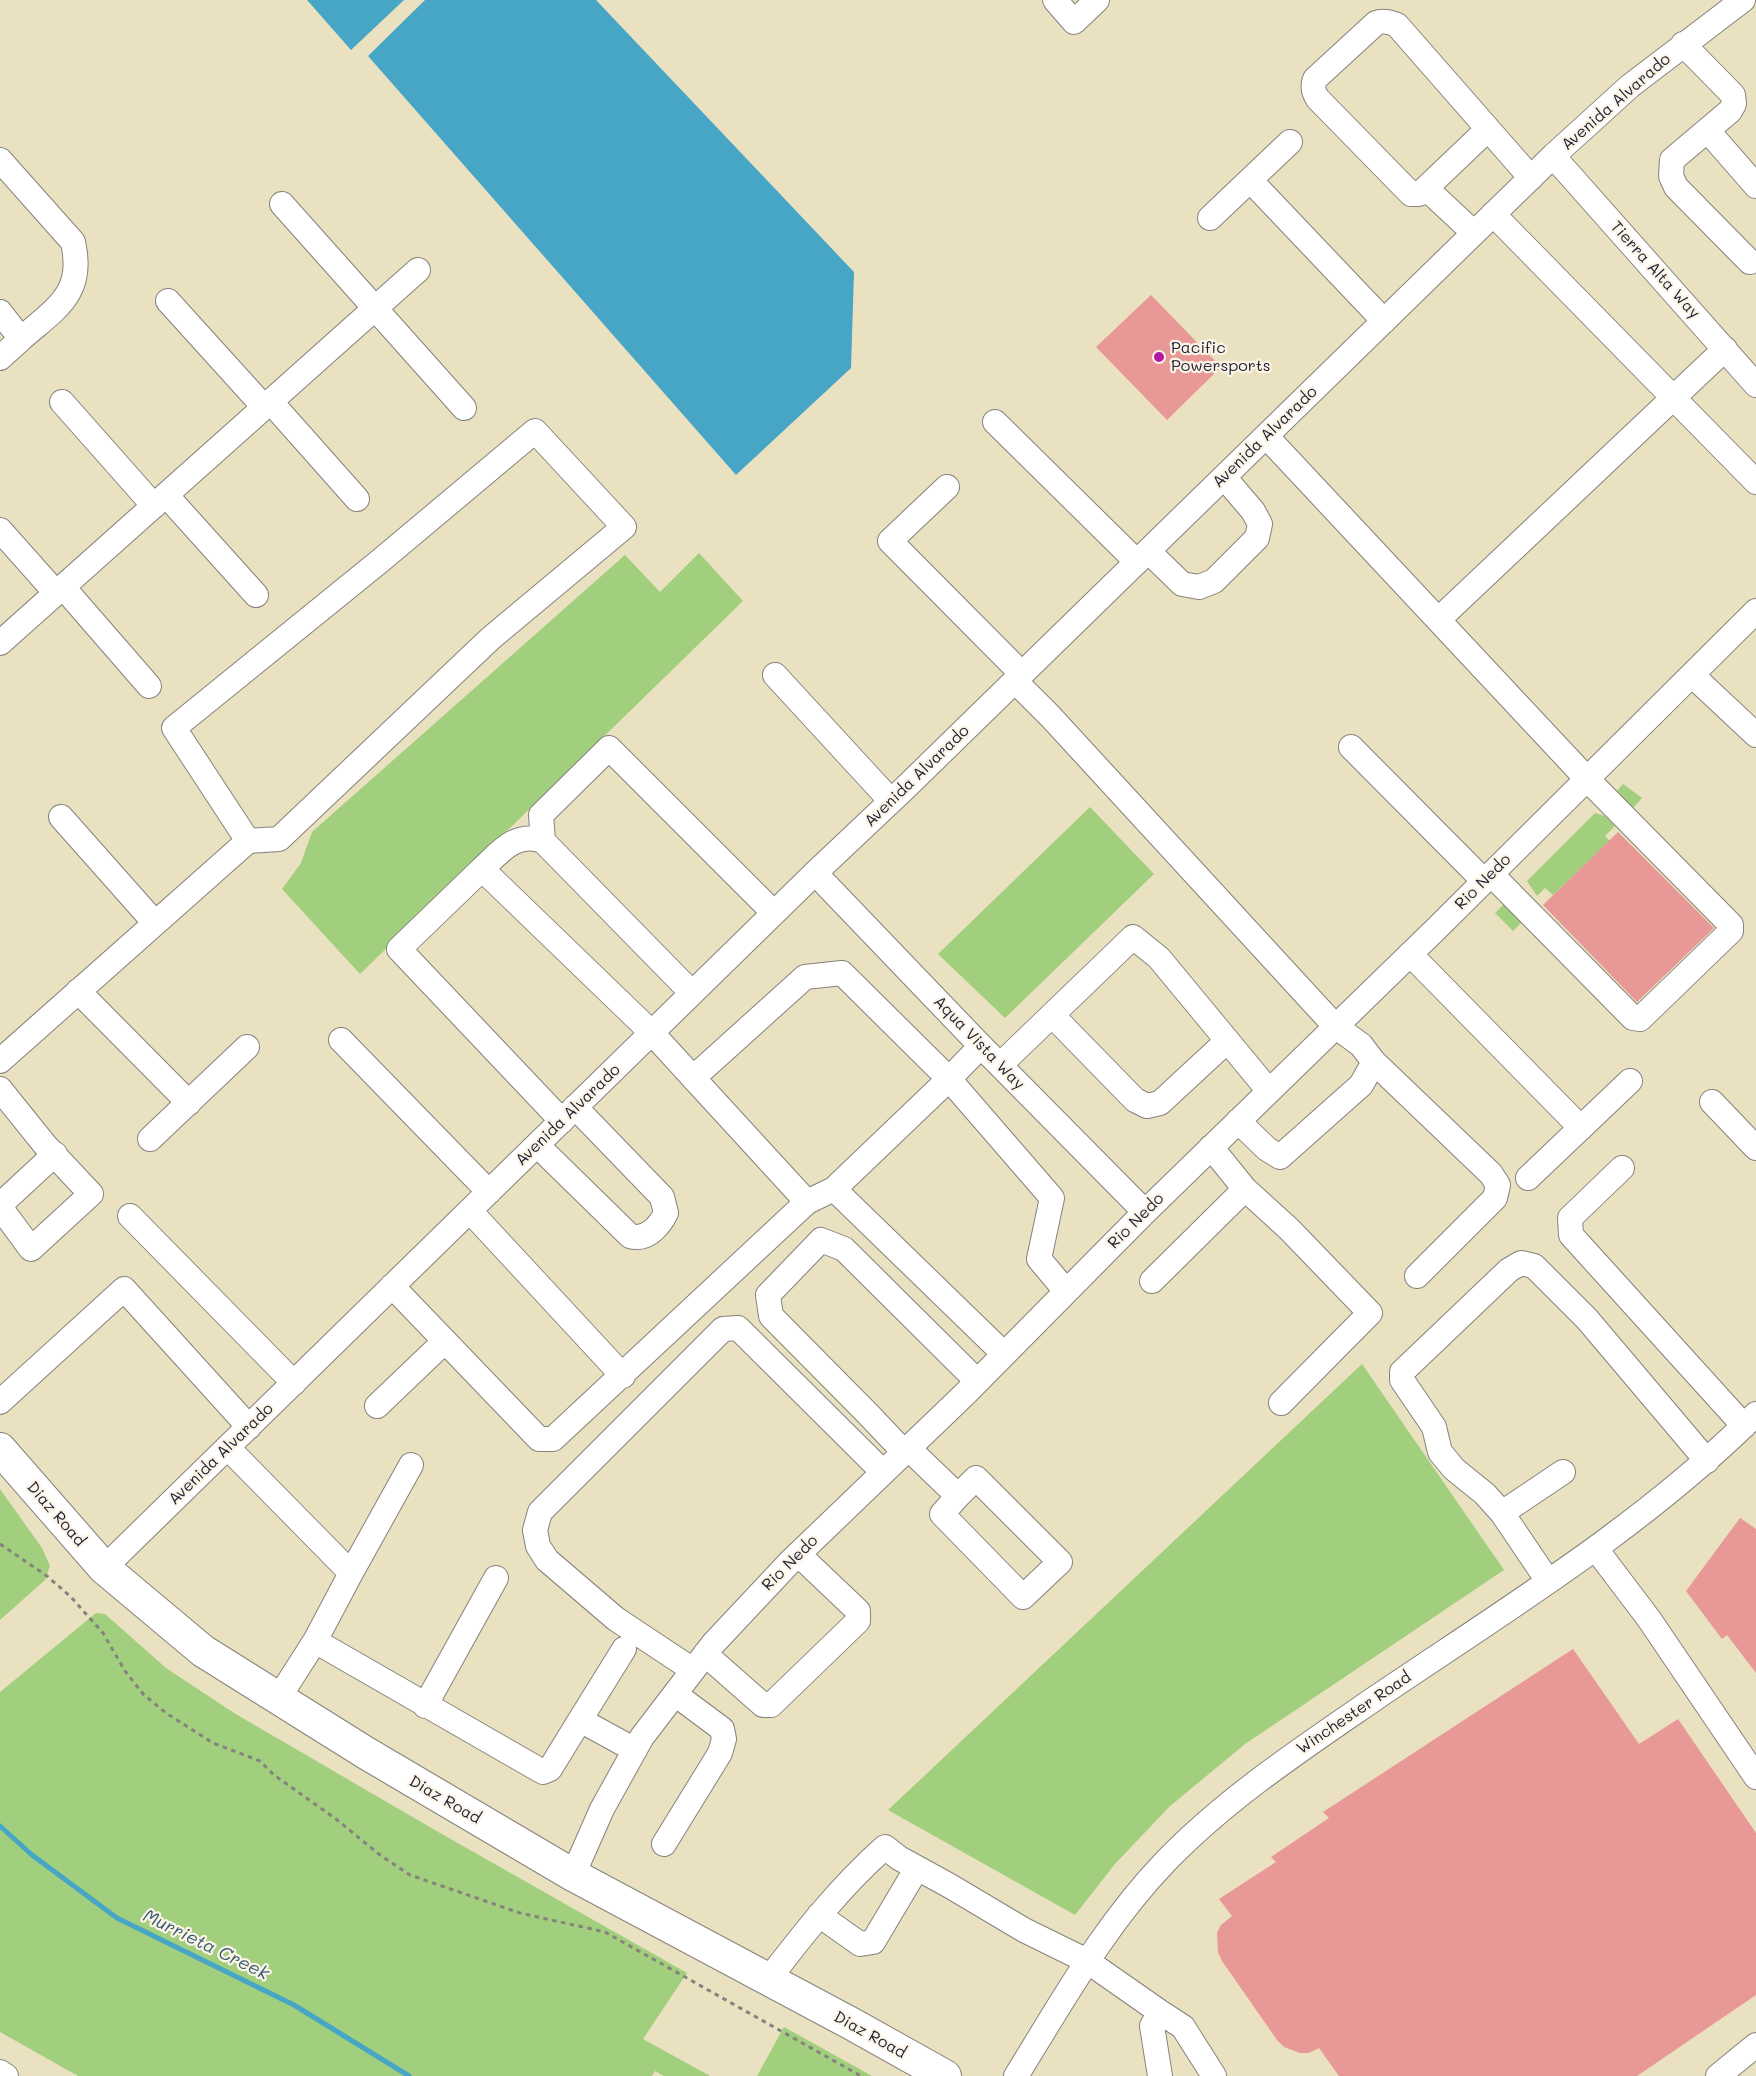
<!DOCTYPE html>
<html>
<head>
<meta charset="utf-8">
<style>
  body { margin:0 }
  canvas { display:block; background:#e9e1bf }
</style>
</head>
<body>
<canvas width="1756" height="2076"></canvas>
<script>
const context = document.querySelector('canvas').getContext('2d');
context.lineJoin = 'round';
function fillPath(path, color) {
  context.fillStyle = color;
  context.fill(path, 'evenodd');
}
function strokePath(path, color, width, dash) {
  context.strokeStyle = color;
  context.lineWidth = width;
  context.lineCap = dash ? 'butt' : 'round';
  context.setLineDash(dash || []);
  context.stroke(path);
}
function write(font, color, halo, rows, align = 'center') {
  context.font = font + ' Mali,sans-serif';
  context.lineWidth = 4.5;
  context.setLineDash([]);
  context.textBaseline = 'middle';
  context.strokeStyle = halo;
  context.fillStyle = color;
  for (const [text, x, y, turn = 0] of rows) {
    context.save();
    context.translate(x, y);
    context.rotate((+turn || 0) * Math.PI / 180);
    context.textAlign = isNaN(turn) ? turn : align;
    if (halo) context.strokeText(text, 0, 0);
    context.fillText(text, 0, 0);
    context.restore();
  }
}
const green = new Path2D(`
  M 699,553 L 743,601 L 360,974 L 282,889 L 301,863 L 312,832 L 625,555 L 660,592 Z
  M 1623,784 L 1642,798 L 1633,808 L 1617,791 Z
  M 1090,807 L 1154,874 L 1005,1018 L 938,954 Z
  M 1595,813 L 1605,816 L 1615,826 L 1605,836 L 1610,841 L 1553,895 L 1545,888 L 1537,896 L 1527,881 Z
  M 1504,904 L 1523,921 L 1513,931 L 1495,913 Z
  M 1362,1364 L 1504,1570 L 1245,1744 L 1169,1807 L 1115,1864 L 1075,1915 L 888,1810 Z
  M 0,1489 L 42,1548 L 50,1566 L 45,1580 L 0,1620 Z
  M 96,1613 L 105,1614 L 166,1668 L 234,1713 L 440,1833 L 687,1973 L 643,2039 L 710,2076 L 664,2076 L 655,2071 L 652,2076 L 78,2076 L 0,2032 L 0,1692 Z
  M 784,2027 L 872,2076 L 757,2076 Z`);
const water = new Path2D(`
  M 307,0 L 404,0 L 351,50 Z
  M 425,0 L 596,0 L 854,272 L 851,368 L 736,475 L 368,56 Z`);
const stream = new Path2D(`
  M 0,1826 L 32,1855 L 117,1918 L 294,2005 L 409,2076`);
const building = new Path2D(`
  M 1151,295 L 1221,367 L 1167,420 L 1096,347 Z
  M 1618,832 L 1714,928 L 1637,1002 L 1543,905 Z
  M 1740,1518 L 1756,1529 L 1756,1673 L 1727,1635 L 1722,1639 L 1686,1591 Z
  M 1573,1649 L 1639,1744 L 1678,1719 L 1756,1833 L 1756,1995 L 1637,2076 L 1339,2076 L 1319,2048 L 1309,2053 L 1300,2053 L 1284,2047 L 1277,2040 L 1222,1961 L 1218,1952 L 1217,1933 L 1221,1925 L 1232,1916 L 1219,1899 L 1276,1862 L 1271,1857 L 1329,1818 L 1323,1812 Z`);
const path = new Path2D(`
  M 0,1544 L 47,1576 L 71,1597 L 103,1633 L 125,1671 L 144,1695 L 166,1713 L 213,1743 L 260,1761 L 274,1775 L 336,1819 L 380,1855 L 410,1875 L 520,1913 L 605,1932 L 861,2076`);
const minor = new Path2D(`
  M 1055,0 L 1074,22 L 1097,0
  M 1683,44 L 1733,95 L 1734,104 L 1730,111 L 1672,160 L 1671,176 L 1676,187 L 1750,262
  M 1708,131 L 1756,186
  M 1553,156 L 1756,385
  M 0,160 L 73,242 C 85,294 56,308 21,339
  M 1250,180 L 1384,321
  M 1425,189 L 1488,129
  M 282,204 L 464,408
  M 1493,214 L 1756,482
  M 1210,218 L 1290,142
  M 1474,233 L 1430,192 L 1425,189 L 1419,194 L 1411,194 L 1318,99 C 1313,92 1312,87 1315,79 L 1376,23 C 1383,20 1390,22 1397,25 L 1531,178
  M 168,301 L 264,407
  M 0,312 L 21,339 L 0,358
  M 270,401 L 357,499
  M 62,402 L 154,506
  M 995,422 L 1137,562
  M 1266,436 L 1587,779 L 1731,925 L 1731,931 L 1640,1019 L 1633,1018 L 1491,874
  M 947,487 L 890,541 L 1022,674
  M 166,495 L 256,595
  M 0,530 L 56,593
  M 1148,551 L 1182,584 L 1199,587 L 1214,581 L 1257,538 L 1260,524 L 1253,511 L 1224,477
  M 63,587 L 149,686
  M 1438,620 L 1725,349
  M 0,643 L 418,270
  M 775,675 L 891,801
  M 1693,676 L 1756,735
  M 1015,681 L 1050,716 L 1335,1026 L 1361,1045 L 1374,1062 L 1361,1085 L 1280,1157 L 1267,1149 L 1238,1121
  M 1351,747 L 1484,881
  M 61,817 L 155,923
  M 543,841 L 541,815 L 609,748 L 774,913
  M 482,869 C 500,852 516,831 543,841 L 692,993
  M 815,873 L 977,1042 L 1145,1212
  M 1410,954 L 1581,1128
  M 78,991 L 189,1103
  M 1052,1015 L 1135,1100 L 1147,1106 L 1160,1103 L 1227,1041
  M 341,1040 L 489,1192
  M 0,1061 L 248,841 L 279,839 L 491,638 L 624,527 L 535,431 L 380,561 L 174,728 L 248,841
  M 1374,1062 L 1491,1174 L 1498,1185 L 1495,1198 L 1417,1276
  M 1000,1065 L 1133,937 L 1159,958 L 1269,1091
  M 693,1078 L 805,977 L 842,973 L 949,1079 L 981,1046
  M 0,1089 L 45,1145 L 91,1194 L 31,1249 L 0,1207
  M 1712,1102 L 1756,1148
  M 562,1121 L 399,949 L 482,869 L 652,1033 L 807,1202 L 834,1189
  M 150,1139 L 247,1047
  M 537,1145 L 630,1236 C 646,1241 659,1227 666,1213 L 662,1197 L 575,1107
  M 1211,1147 L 1244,1188 L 1289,1229 L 1370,1313 L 1281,1403
  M 1622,1168 L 1570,1218 L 1571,1235 L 1744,1426
  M 1528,1178 L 1630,1081
  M 0,1205 L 55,1154
  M 470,1211 L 623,1376
  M 130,1216 L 294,1383
  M 1152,1281 L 1245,1189
  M 392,1286 L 539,1439 L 553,1439 L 807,1202
  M 1004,1354 L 834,1189 L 949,1079 L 1052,1198 L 1039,1259 L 1066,1291
  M 0,1402 L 124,1289 L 249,1427
  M 377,1406 L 445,1341
  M 228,1448 L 351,1573 L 315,1641 L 543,1772 L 550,1769 L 580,1720 L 635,1750
  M 908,1448 L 958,1496 L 976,1478 L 1060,1562 L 1023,1597 L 942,1514 L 958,1496
  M 904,1452 L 868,1414 L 771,1316 L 768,1295 L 821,1240 L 844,1249 L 977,1381
  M 1502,1513 L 1485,1494 L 1454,1469 L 1440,1452 L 1434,1427 L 1402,1380 L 1402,1372 L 1509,1270 L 1521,1263 L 1534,1266 L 1587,1319 L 1707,1461
  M 1596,1549 L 1649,1619 L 1756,1777
  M 104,1568 L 815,873 L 905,788 L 1553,156 L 1630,86 L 1743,0
  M 351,1573 L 411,1465
  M 1548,1581 L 1502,1513 L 1563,1472
  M 705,1654 L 763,1705 L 771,1705 L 858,1621 L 858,1611 L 798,1554
  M 693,1670 L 616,1619 L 547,1560 L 538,1546 L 535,1530 L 540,1512 L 723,1329 L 738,1328 L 883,1472
  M 278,1699 L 315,1641
  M 425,1706 L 496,1578
  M 580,1720 L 624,1649
  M 664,1844 L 720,1753 L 724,1739 L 722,1729 L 675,1694
  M 573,1875 L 602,1809 L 642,1737 L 713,1644 L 789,1563 L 966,1393 L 1145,1212 L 1435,930 L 1756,611
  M 819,1915 L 860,1944 L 873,1942 L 917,1868
  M 768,1980 C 804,1933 840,1887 885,1847 L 899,1858 L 950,1886 L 1024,1930 L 1087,1961 L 1160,2012 L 1152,2026 L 1160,2076
  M 1160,2012 L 1183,2027 L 1214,2076
  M 0,2072 L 6,2076
  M 1016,2076 C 1062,2002 1105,1924 1166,1861 C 1228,1797 1303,1748 1377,1697 C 1507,1609 1643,1526 1756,1414
  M 1718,2076 L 1756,2045`);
const major = new Path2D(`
  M 0,1449 L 104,1568 L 203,1651 L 366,1753 L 573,1875 L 852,2024 L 945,2076`);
const markers = [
  [1159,357,6,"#b5179e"]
];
const streetNames = [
  ["Avenida Alvarado",1616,102,-41],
  ["Tierra Alta Way",1655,270,48],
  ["Avenida Alvarado",1265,437,-44],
  ["Avenida Alvarado",917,776,-44],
  ["Rio Nedo",1483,882,-45],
  ["Aqua Vista Way",979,1043,46],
  ["Avenida Alvarado",568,1115,-44],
  ["Rio Nedo",1136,1221,-45],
  ["Avenida Alvarado",221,1454,-44],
  ["Diaz Road",56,1514,49],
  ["Rio Nedo",790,1563,-45],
  ["Winchester Road",1354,1713,-34],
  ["Diaz Road",445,1800,30],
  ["Diaz Road",870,2035,29]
];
const poiNames = [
  ["Pacific",1171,348],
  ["Powersports",1171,366]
];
const waterNames = [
  ["Murrieta Creek",206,1945,26]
];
fillPath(green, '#a1cf7d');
fillPath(water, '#47a6c6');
strokePath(stream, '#47a6c6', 5);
fillPath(building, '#e89896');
strokePath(minor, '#86827d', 26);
strokePath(major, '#86827d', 34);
strokePath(path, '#86827d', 3, [4.5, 4.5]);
strokePath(minor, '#fff', 24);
strokePath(major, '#fff', 32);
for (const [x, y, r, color] of markers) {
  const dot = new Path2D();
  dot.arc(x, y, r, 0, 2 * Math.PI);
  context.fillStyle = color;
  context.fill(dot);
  strokePath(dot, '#fcf5e5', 2);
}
write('16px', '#22223b', '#fcf5e5', streetNames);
write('16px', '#22223b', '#fcf5e5', poiNames, 'left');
write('italic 18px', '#315773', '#fcf5e5', waterNames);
</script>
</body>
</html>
